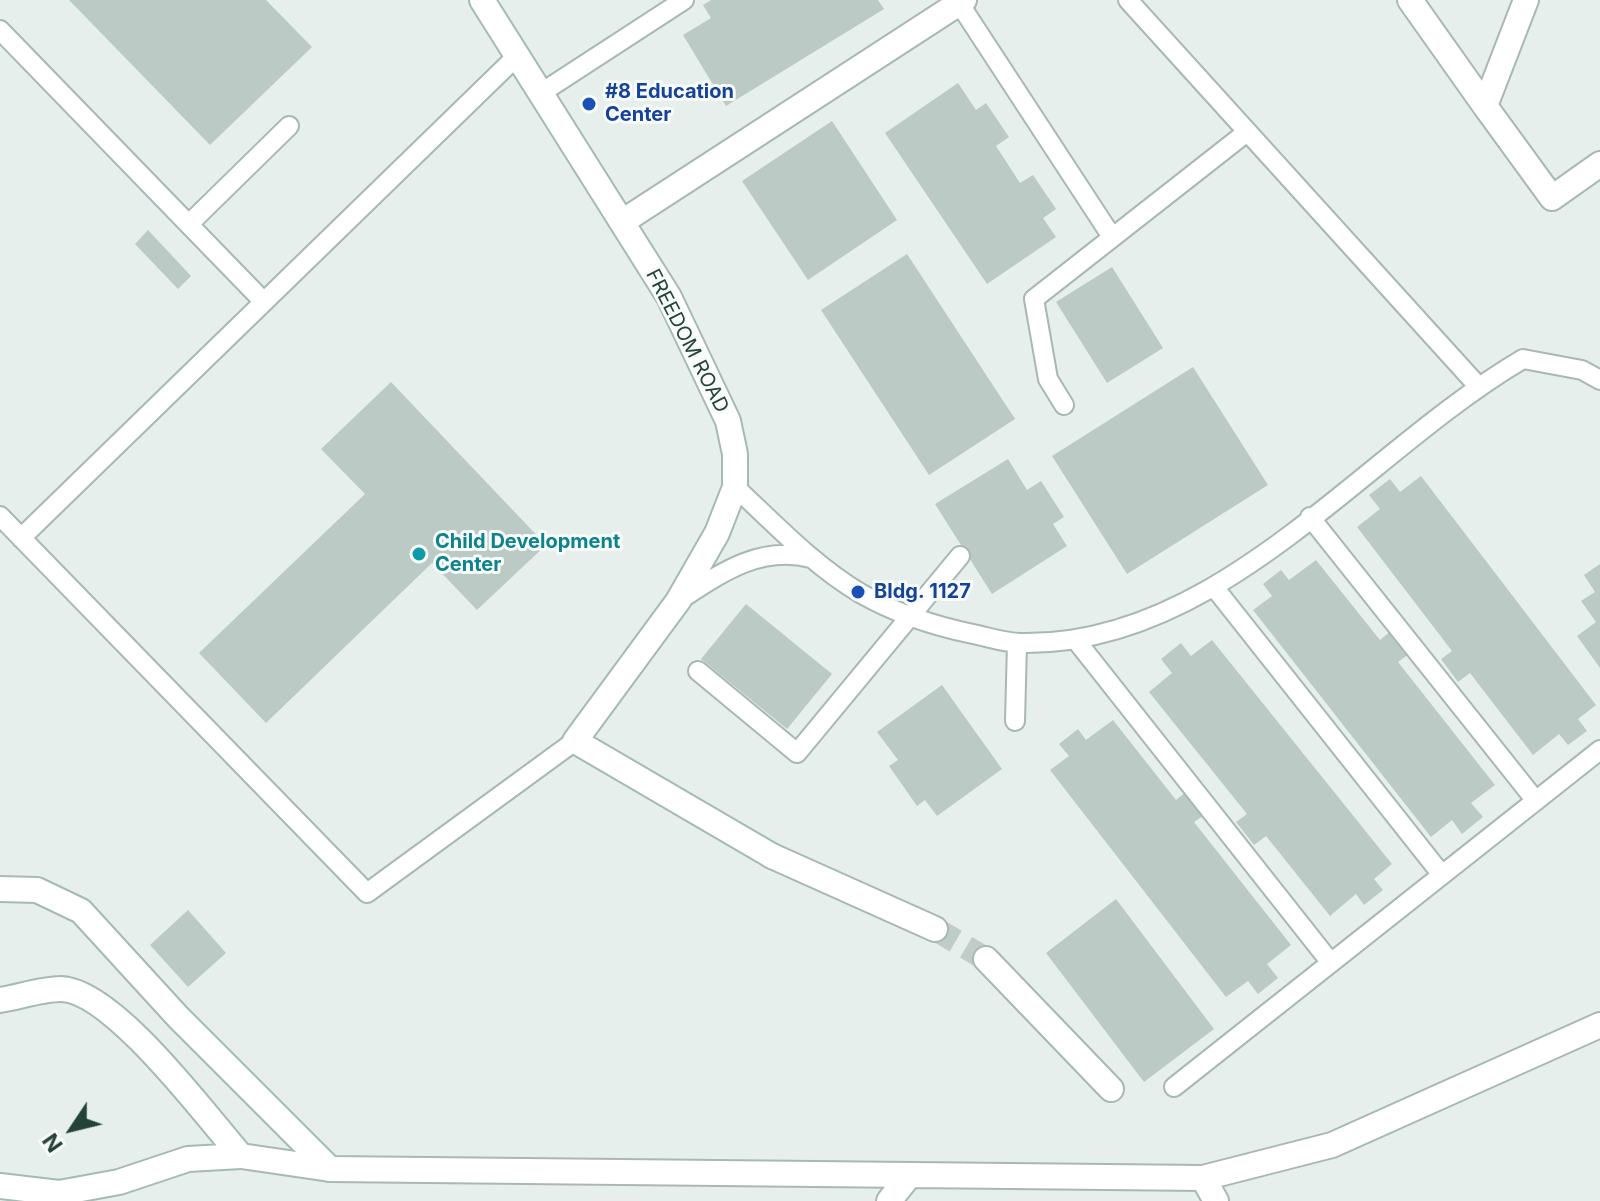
<!DOCTYPE html>
<html>
<head>
<meta charset="utf-8">
<style>
  body { margin:0 }
  #map { position:relative; width:1600px; height:1201px; overflow:hidden; background:#e6efeb; font-family:Inter,sans-serif }
  canvas { display:block }
  .north { position:absolute; left:32px; top:1089px; width:80px; height:80px; -webkit-text-stroke:6px #f7fbf9; paint-order:stroke; rotate:235deg; font-size:22px; font-weight:700; line-height:32px; text-align:center; color:#24423a }
  .north::after { content:''; display:block; margin:auto; width:28px; height:36px; background:#24423a; clip-path:polygon(50% 0,100% 100%,50% 72%,0 100%) }
</style>
</head>
<body>
<div id="map">
<canvas width="1600" height="1201"></canvas>
<div class="north">N</div>
</div>
<script>
const context = document.querySelector('canvas').getContext('2d');
context.lineJoin = 'round';
function fillPath(path, color) {
  context.fillStyle = color;
  context.fill(path, 'evenodd');
}
function strokePath(path, color, width, dash) {
  context.strokeStyle = color;
  context.lineWidth = width;
  context.lineCap = dash ? 'butt' : 'round';
  context.setLineDash(dash || []);
  context.stroke(path);
}
function write(font, color, halo, rows, align = 'center') {
  context.font = font + ' Inter,sans-serif';
  context.lineWidth = 6;
  context.setLineDash([]);
  context.textBaseline = 'middle';
  context.strokeStyle = halo;
  context.fillStyle = color;
  for (const [text, x, y, turn = 0] of rows) {
    context.save();
    context.translate(x, y);
    context.rotate((+turn || 0) * Math.PI / 180);
    context.textAlign = isNaN(turn) ? turn : align;
    if (halo) context.strokeText(text, 0, 0);
    context.fillText(text, 0, 0);
    context.restore();
  }
}
const building = new Path2D(`
  M 69,0 L 266,0 L 312,47 L 210,145 Z
  M 711,0 L 878,0 L 884,9 L 726,106 L 683,35 L 711,18 L 703,5 Z
  M 958,83 L 976,110 L 986,103 L 1009,137 L 996,146 L 1020,183 L 1033,175 L 1056,209 L 1043,218 L 1056,237 L 987,284 L 885,133 Z
  M 832,121 L 897,220 L 808,280 L 742,181 Z
  M 148,230 L 191,276 L 178,289 L 135,244 Z
  M 907,254 L 1015,419 L 929,475 L 821,310 Z
  M 1112,267 L 1163,348 L 1107,383 L 1056,302 Z
  M 1193,367 L 1268,485 L 1127,574 L 1052,456 Z
  M 391,382 L 546,545 L 477,610 L 432,563 L 266,723 L 199,653 L 365,494 L 321,449 Z
  M 1008,459 L 1027,490 L 1041,481 L 1064,517 L 1053,524 L 1067,546 L 992,594 L 935,504 Z
  M 1421,476 L 1596,705 L 1578,719 L 1587,731 L 1568,745 L 1559,734 L 1533,755 L 1470,673 L 1458,682 L 1441,659 L 1452,651 L 1357,527 L 1380,509 L 1369,495 L 1390,479 L 1400,492 Z
  M 1316,560 L 1380,640 L 1391,631 L 1409,654 L 1398,662 L 1495,785 L 1471,803 L 1483,817 L 1462,834 L 1452,820 L 1431,837 L 1253,610 L 1272,596 L 1263,584 L 1281,570 L 1289,580 Z
  M 1600,564 L 1600,668 L 1577,636 L 1596,622 L 1581,601 L 1595,592 L 1584,575 Z
  M 746,604 L 832,674 L 787,729 L 701,659 Z
  M 1212,640 L 1392,864 L 1374,879 L 1383,890 L 1364,905 L 1356,894 L 1330,916 L 1266,836 L 1254,845 L 1236,822 L 1247,814 L 1149,692 L 1172,673 L 1161,659 L 1181,643 L 1191,656 Z
  M 942,685 L 1002,769 L 937,816 L 925,800 L 917,806 L 889,766 L 898,760 L 877,732 Z
  M 1113,720 L 1176,800 L 1187,791 L 1206,814 L 1194,822 L 1291,945 L 1267,964 L 1278,978 L 1258,994 L 1248,981 L 1226,997 L 1050,770 L 1069,756 L 1059,744 L 1078,729 L 1086,740 Z
  M 1116,899 L 1214,1029 L 1144,1082 L 1046,953 Z
  M 188,910 L 226,953 L 188,987 L 150,945 Z`);
const streetTunnel = new Path2D(`
  M 935,929 L 986,959`);
const lane = new Path2D(`
  M 1128,0 L 1478,386
  M 959,3 L 1112,237
  M 0,30 L 264,302
  M 541,93 L 684,0
  M 189,224 L 289,126
  M 1064,405 L 1048,379 L 1034,299 L 1247,132
  M 735,487 C 774,523 813,565 860,593 C 895,613 934,626 973,634 C 988,637 1005,643 1021,643 C 1220,647 1364,452 1523,359 L 1582,370 L 1600,380
  M 0,516 L 367,893 L 575,741
  M 1310,517 L 1536,801
  M 21,538 L 517,56
  M 1214,587 L 1442,875
  M 681,599 C 721,573 760,545 811,558
  M 1075,639 L 1331,963
  M 698,671 L 797,753 L 960,556
  M 1015,721 L 1017,643
  M 1174,1087 L 1600,750`);
const street = new Path2D(`
  M 1410,0 L 1485,106 L 1526,0
  M 1485,106 L 1552,198 L 1600,164
  M 622,222 L 964,0
  M 772,856 L 935,929
  M 986,959 L 1111,1089
  M 241,1156 L 330,1169 L 1203,1178 L 1332,1145 L 1600,1025
  M 1203,1178 L 1216,1201
  M 889,1201 L 909,1176`);
const secondary = new Path2D(`
  M 482,0 L 669,297 L 728,421 L 735,454 L 735,487 L 717,533 L 678,601 L 575,741 L 772,856
  M 0,889 L 37,890 L 81,911 L 178,1017 L 330,1169
  M 0,1000 C 19,997 42,989 61,989 C 113,990 206,1116 241,1156
  M 0,1186 L 59,1193 L 119,1182 L 188,1159 L 241,1156`);
const markers = [
  [589,104,8,"#1a4fb4"],
  [419,554,8,"#0f9aa8"],
  [858,592,8,"#1a4fb4"]
];
const transitNames = [
  ["#8 Education",605,92],
  ["Center",605,115],
  ["Bldg. 1127",874,592]
];
const streetNames = [
  ["FREEDOM ROAD",687,341,63]
];
const cultureNames = [
  ["Child Development",435,542],
  ["Center",435,565]
];
fillPath(building, '#bbcac4');
strokePath(streetTunnel, '#bfccc8', 24, [24, 12]);
strokePath(lane, '#a8b8b2', 22);
strokePath(street, '#a8b8b2', 28);
strokePath(secondary, '#a4bbb3', 28);
strokePath(lane, '#fff', 18);
strokePath(street, '#fff', 24);
strokePath(secondary, '#fff', 24);
for (const [x, y, r, color] of markers) {
  const dot = new Path2D();
  dot.arc(x, y, r, 0, 2 * Math.PI);
  context.fillStyle = color;
  context.fill(dot);
  strokePath(dot, '#f7fbf9', 3);
}
write('bold 20px', '#164399', '#f7fbf9', transitNames, 'left');
write('20px', '#24423a', '#f7fbf9', streetNames);
write('bold 20px', '#0d838f', '#f7fbf9', cultureNames, 'left');
</script>
</body>
</html>
